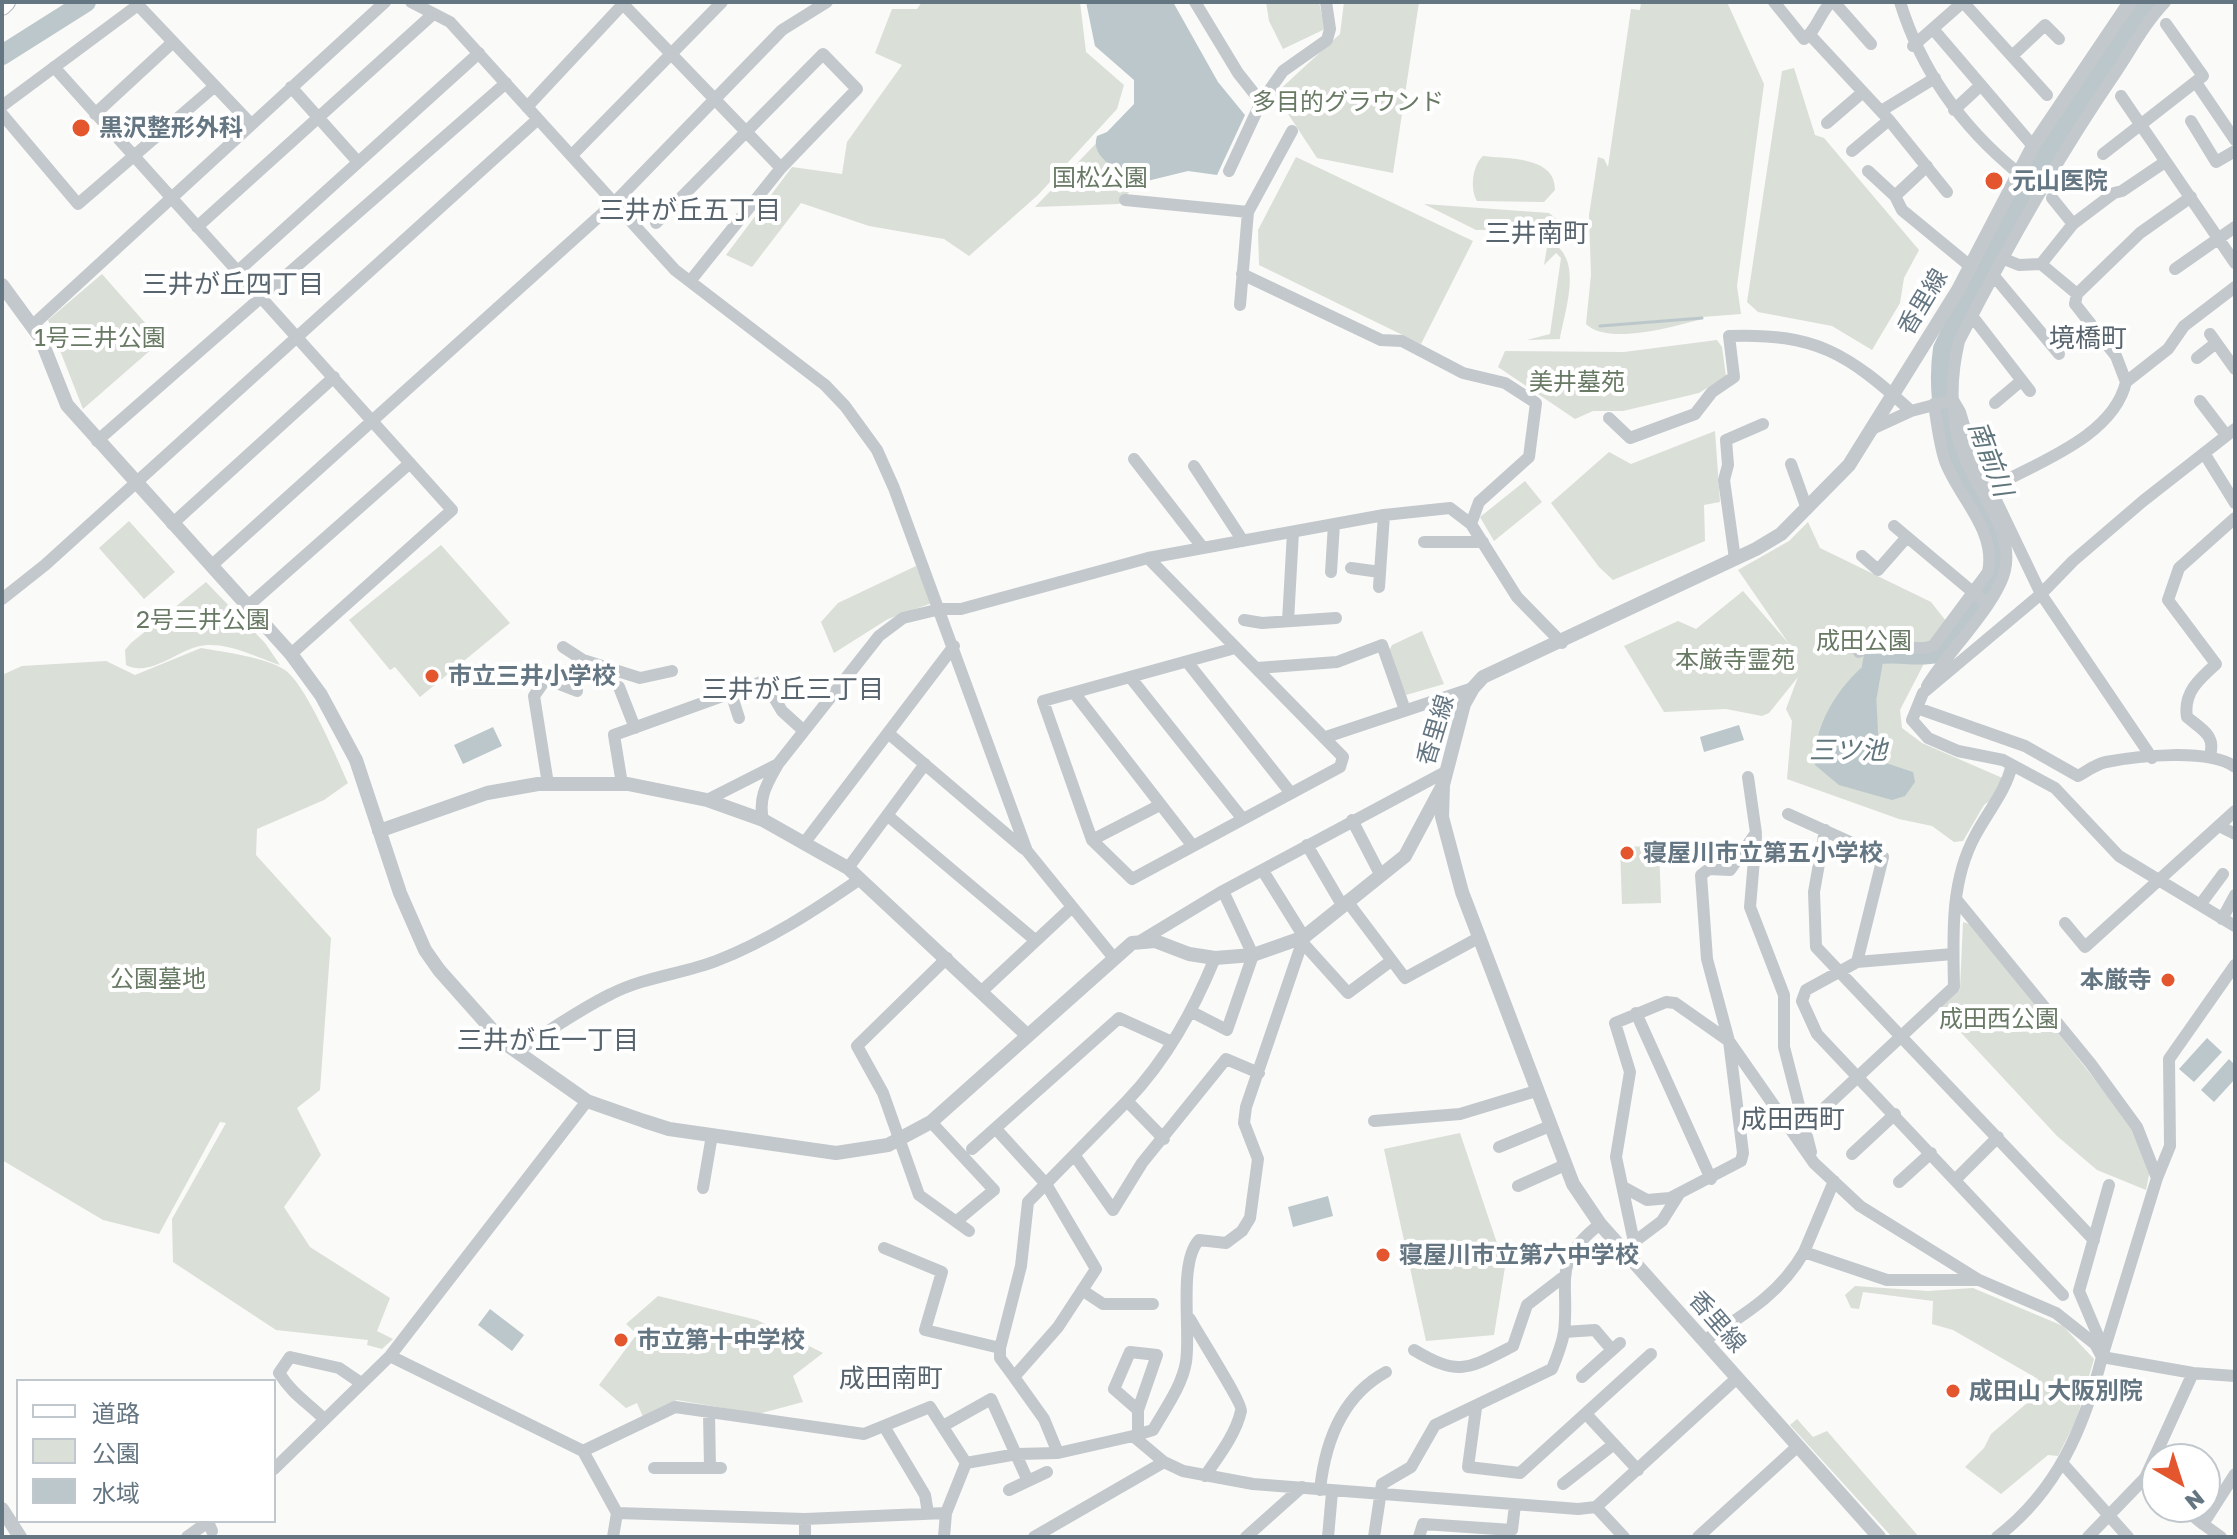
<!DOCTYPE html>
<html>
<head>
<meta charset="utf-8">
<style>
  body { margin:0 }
  #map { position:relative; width:2237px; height:1539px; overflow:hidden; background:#fafaf8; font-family:"Golos Text","Noto Sans JP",sans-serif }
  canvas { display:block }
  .frame { position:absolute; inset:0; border:4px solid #657683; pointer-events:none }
  .legend { position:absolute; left:16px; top:1379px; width:260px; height:144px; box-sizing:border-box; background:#fff; border:2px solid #c1c8cd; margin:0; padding:10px 14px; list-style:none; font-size:24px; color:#657683 }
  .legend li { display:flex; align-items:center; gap:16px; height:40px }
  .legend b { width:40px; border:2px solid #c1c8cd }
  .north { position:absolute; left:2141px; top:1443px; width:80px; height:80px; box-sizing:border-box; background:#fff; border:2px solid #c1c8cd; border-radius:50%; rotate:141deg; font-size:22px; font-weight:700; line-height:32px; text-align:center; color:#657683 }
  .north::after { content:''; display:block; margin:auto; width:28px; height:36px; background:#e4572e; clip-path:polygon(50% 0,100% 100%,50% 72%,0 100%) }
</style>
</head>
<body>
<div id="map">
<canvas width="2237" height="1539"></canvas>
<div class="frame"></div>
<ul class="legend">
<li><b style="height:10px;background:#fff"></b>道路</li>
<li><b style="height:22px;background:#dadfd7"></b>公園</li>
<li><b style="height:22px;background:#bbc7cb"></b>水域</li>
</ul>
<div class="north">N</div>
</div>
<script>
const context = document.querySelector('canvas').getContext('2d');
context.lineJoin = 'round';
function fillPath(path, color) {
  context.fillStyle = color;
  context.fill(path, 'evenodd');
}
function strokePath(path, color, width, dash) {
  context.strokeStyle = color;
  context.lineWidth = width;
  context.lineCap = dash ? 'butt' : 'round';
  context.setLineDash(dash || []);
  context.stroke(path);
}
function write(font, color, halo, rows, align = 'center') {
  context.font = font + ' "Golos Text","Noto Sans JP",sans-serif';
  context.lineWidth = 8;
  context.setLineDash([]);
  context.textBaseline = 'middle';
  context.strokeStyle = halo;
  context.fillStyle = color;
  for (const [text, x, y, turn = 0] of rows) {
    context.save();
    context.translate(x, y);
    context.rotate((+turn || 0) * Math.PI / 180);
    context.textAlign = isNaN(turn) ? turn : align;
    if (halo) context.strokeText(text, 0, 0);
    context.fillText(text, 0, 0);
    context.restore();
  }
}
const green = new Path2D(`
  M 922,2 L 1080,2 L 1086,52 L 1124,85 L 1117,109 L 1038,195 L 969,256 L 944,239 L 869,226 L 801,203 L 752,267 L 726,255 L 792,167 L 842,174 L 847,142 L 902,65 L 875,53 L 892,9 L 917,9 Z
  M 1266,2 L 1319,2 L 1325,29 L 1283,49 L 1269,21 Z
  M 1344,2 L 1419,2 L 1393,173 L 1317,158 L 1275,94 L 1340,34 Z
  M 1641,2 L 1727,2 L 1764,84 L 1737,286 L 1741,314 L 1599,325 L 1702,319 C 1676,326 1608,346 1586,324 L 1591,275 L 1589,215 L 1598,157 L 1604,159 L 1608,167 L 1631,9 L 1640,10 Z
  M 1794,68 L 1815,135 L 1824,138 L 1919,250 L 1904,278 L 1900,303 L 1872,350 L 1832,326 L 1758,312 L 1747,302 L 1782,71 Z
  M 1107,132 L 1136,184 L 1119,204 L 1035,207 Z
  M 1483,156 C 1507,159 1556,156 1555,190 L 1544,202 L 1477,201 C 1470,189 1472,166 1483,156 Z
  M 1296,157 L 1473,241 L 1421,344 L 1259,265 L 1258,230 Z
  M 1424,204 L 1549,213 L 1559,221 L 1555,229 L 1476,230 Z
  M 1548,241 C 1585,256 1565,309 1560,339 L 1527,340 L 1550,334 L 1561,258 L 1556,253 L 1544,265 Z
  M 102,274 L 161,341 L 83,409 L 48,320 Z
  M 1717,340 L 1722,347 L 1726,376 L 1699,393 L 1623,411 L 1593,411 L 1575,419 L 1498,367 L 1505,351 L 1624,352 Z
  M 1715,431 L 1720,502 L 1704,505 L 1705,541 L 1613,580 L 1599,567 L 1551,503 L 1609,452 L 1631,464 Z
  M 1525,481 L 1542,502 L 1494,541 L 1480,517 Z
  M 129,521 L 175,572 L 144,599 L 99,548 Z
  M 1808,522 L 1820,548 L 1931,602 L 1946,621 L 1900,710 L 1902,728 L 1922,743 L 2007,780 L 1999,794 L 1984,805 L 1963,841 L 1954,842 L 1932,826 L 1899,819 L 1787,779 L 1792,721 L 1786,709 L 1798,677 L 1769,713 L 1762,716 L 1726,709 L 1664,712 L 1624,646 L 1678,621 L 1696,629 L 1743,591 L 1789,644 L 1738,570 L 1789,541 Z
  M 441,545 L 510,623 L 420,697 L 395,667 L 390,670 L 349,620 Z
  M 916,566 L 932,603 L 888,619 L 834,653 L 821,622 L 838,603 Z
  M 206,582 L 265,643 L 280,665 C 255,657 223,639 196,647 C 175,653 148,677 126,665 L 125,650 L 131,643 Z
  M 1422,631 L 1444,684 L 1406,695 L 1389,651 L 1392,645 Z
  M 201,648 C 223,652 266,657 285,670 C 306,685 337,758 348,783 L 324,800 L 257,829 L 256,855 L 331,938 L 320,1090 L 297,1108 L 321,1155 L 284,1207 L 310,1247 L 390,1298 L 377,1331 L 393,1339 L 382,1349 L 367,1345 L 368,1340 L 276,1330 L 173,1262 L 172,1219 L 226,1123 L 220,1122 L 159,1234 L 103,1220 L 2,1160 L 2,675 L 22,666 L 106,661 L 135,675 Z
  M 1659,846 L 1661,903 L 1622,904 L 1620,847 Z
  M 1963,922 L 1972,925 L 2131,1125 L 2150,1170 L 2146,1190 L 2097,1170 L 2057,1136 L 1938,1008 L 1960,989 Z
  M 1460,1133 L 1505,1267 L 1494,1335 L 1426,1341 L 1384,1149 Z
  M 1855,1286 L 1928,1291 L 1973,1288 L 2063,1326 L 2094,1359 L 2076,1421 L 2058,1456 L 2048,1455 L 2001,1494 L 1965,1467 L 1984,1448 L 1991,1434 L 2034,1397 L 2038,1379 L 1953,1330 L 1932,1324 L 1933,1301 L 1863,1292 L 1859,1309 L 1851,1308 L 1845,1295 Z
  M 658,1296 L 757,1320 L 823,1353 L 793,1376 L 803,1402 L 758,1414 L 677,1400 L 643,1417 L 637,1403 L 626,1408 L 599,1385 L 637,1334 L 626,1324 Z
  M 1797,1419 L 1813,1437 L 1827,1431 L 1919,1537 L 1892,1537 L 1790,1425 Z`);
const water = new Path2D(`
  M 1086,2 L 1173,2 L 1218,82 L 1245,115 L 1217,175 L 1188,171 L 1139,183 C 1122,171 1089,159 1097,136 L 1107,132 L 1134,104 L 1134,80 L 1095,46 Z
  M 1861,668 L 1875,671 L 1879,753 L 1886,763 L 1913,772 L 1915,782 L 1905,796 L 1892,800 L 1839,785 L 1815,765 C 1813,728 1835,692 1861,668 Z
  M 1739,725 L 1744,740 L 1704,752 L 1700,737 Z
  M 493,727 L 502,746 L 463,764 L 454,745 Z
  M 2207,1038 L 2222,1052 L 2194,1082 L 2179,1069 Z
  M 2229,1059 L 2235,1065 L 2235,1079 L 2214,1102 L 2201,1090 Z
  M 1328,1196 L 1333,1216 L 1293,1227 L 1288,1207 Z
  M 490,1309 L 524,1335 L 512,1351 L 478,1325 Z`);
const stream = new Path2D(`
  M 1600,326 L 1702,318`);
const river = new Path2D(`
  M 2,55 L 86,2
  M 1867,695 L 1874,655 C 1896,650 1915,658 1937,653 C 1953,630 1994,587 1998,561 C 2002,536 1969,494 1959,470 C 1945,432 1937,389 1943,349 C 1999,226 2069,110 2150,2`);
const minor = new Path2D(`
  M 411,2 L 450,22 L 675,270 L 825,385 L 845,406 L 877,450 L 894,488 L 1027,851 L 1113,957
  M 1195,2 L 1238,73 L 1261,102 L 1229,171
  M 1774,2 L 1804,39 C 1816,31 1820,13 1831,2
  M 1834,2 L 1871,44
  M 1900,2 C 1921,70 1962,127 2017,172
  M 623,4 L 781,168
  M 138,5 L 251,124
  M 1933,29 L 2033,146
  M 1810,35 L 1889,120 L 1947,192
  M 1913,46 L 1963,2 L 2047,95
  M 2012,56 L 2045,25 L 2059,39
  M 54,67 L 452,510 L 291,654
  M 2197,84 L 2235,140
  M 291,87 L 358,162
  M 2121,96 L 2235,263
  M 1261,102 L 1283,71 L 1327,40 L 1330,29 L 1326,2
  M 2,106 L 138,5 L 137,2
  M 527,107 L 625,2
  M 1954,110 L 1981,85
  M 1881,111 L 1935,78
  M 2,114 L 78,204 L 215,86
  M 95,114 L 173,42
  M 2191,121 L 2216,162 L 2235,151
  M 1827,123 L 1863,92
  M 1852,151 L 1889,120
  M 2103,154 L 2203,76 L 2166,24
  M 572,155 L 722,2
  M 1868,171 L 1895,196 L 1902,210 L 1970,266
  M 1895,196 L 1927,166
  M 2052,198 L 2073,224
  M 1125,200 L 1248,212
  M 656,223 L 823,54 L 857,89 L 781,168 L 691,280
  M 197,227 L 432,15
  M 2004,259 L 2019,265 L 2041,264 L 2073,224 L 2114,193 L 2122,191 L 2165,162
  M 2041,264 L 2077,294 L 2140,233 L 2191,197
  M 2175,269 L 2235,227
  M 238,271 L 479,53
  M 1242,274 L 1381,340 L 1402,341 L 1463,373 L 1505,383 L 1536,403 L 1529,457 L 1479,502 L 1471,524
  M 1994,276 L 2059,354
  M 2077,294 L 2075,304 L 2116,356 L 2126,382
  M 1240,305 L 1248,212 L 1292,131
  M 1972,316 L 2030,391
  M 33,325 L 385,2
  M 2210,334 L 2235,369
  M 2197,358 L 2216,343
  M 2200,401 L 2226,435
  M 1995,403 L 2021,381
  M 1609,418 L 1630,438 L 1695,414 L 1712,392 L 1734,377 L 1729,336 C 1816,333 1847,353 1911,411
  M 1874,428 L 1911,411 L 1953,400 L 1960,412 L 1970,446 L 2041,594 L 2152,758
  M 2235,429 L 2143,501 L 2073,561 L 2041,594 L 1923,693 L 1912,720 L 1928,738 L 1958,751 L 2003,760 L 2055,788 L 2119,856 L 2235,926
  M 97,441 L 506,83
  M 2204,453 L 2235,503
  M 1134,459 L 1203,548
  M 1791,464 L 1807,509
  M 1194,466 L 1243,541
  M 1989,486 L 2001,483 C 2044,460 2114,434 2126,382 L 2168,349 L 2184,326 L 2235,287
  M 172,524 L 334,377
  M 1894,526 L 1987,604
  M 1424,542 L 1483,542
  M 1862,556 L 1878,570 L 1907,537
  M 1148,558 L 1343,757 L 1340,767 L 1132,879 L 1092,840 L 1043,701 L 1235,648
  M 1735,559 L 1724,480 L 1728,465 L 1726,440 L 1763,424
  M 211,566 L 614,203 L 782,30 L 827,2
  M 1351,568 L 1380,572
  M 1331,572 L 1334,524
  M 1379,587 L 1384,515
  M 2,599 L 45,565 L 538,119
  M 248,606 L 410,463
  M 1244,620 L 1262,623 L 1336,618
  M 1288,621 L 1293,532
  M 563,647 L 583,660 L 640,678 L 672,671
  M 1859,652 C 1887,628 1905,656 1933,646 L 1988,572 C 1997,530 1958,497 1945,461 C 1939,443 1937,423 1934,404
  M 1188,663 L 1290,792
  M 1257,668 L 1337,662 L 1382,645 L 1405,710
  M 1130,677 L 1242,818
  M 565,686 L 583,660
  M 1927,686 C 1946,654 1998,603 2005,570 C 2014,530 1977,491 1964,456 C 1950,420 1950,379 1959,341 C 2006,249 2057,158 2116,72 C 2132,48 2145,23 2165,2
  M 619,687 L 635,728
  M 731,693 L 739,718
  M 1075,694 L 1192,845
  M 1917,708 L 2025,746 L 2078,776 C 2087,771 2096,764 2106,762 C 2137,756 2209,748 2235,767
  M 888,733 L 1024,849
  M 1326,737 L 1473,688
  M 2210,755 C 2216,735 2201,729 2187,717 C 2183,693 2199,679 2216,664 L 2168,600 L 2179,568 L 2235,518
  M 548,784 L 534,696 L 546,679 L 577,691
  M 622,784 L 614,735 L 764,681 L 782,711 L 804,731
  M 707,800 L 778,764 L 879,636 L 903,618 L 940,609 L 961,609 L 1148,558 L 1384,515 L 1450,508 L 1471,524 L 1517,597 L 1562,643
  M 1788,814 L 1883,857 L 1857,962
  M 887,815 L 1035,940
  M 763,820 C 758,797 767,784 778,764
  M 1352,820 L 1381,876
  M 2219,826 L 2235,834
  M 1825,830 L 1814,892 L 1816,947 L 2094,1240
  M 1756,836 L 1750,907 L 1784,995 L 1784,1047 L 1811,1152
  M 1092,840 L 1160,805
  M 805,842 L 954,646
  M 1307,845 L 1342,905
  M 848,868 L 925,764
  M 1347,901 L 1405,978 L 1480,937
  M 2200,905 L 2223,874
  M 2222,919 L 2235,895
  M 2065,923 L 2085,947 L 2235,811
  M 1142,940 L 1223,891 L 1447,771
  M 1302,942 L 1348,993 L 1391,961
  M 1953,954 L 1857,962 L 1806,990 L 1802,1001 L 1817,1034 L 2063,1295
  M 947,958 L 857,1046 L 883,1093 L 919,1195 L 969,1231
  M 982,991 L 1071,908
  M 1192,1012 L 1227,1030 L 1253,955 L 1223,891
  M 1636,1013 L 1711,1179
  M 517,1051 C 548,1032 578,1010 611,994 C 644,977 682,974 716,961 C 768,941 815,910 860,879
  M 1127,1101 C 1167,1059 1193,1011 1215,958
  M 1819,1113 L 1954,987 C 1953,936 1950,882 1975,836 C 1988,811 2005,793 2012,765
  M 1374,1121 L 1460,1114 L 1536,1091
  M 931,1122 L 994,1190 L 958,1220
  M 1499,1147 L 1550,1126
  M 972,1149 L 1119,1018 L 1172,1042
  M 1852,1154 L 1895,1114
  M 1075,1156 L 1113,1210 L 1142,1163 L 1226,1059 L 1259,1073
  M 2157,1178 L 2170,1146 L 2169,1059 L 2235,965
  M 1956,1179 L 1998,1137
  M 1899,1182 L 1931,1153
  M 1518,1186 L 1565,1165
  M 703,1188 L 712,1135
  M 1625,1188 L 1647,1200 L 1670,1198 L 1741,1161 L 1743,1153 L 1729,1041 L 1707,959 L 1701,875 L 1709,869 L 1730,870 L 1756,833 L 1748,777
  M 1634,1242 L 1662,1221 L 1679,1194
  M 884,1248 L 942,1272 L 925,1330 L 1000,1348 L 1000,1358 L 1014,1377 L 1058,1327 L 1096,1269 L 1046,1184 L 996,1129
  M 1804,1252 L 1834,1181
  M 1625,1253 L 1634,1242 L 1616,1157 L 1630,1072 L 1615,1023 L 1666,1002 L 1675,1003 L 1729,1041 L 1814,1163 L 1860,1206 L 1979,1280
  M 1082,1290 L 1103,1304 L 1153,1304
  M 1190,1319 C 1197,1332 1243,1404 1241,1411 C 1236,1434 1218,1457 1205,1476
  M 1564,1332 L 1595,1330 L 1612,1350
  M 1705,1340 C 1745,1314 1780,1294 1804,1252 L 1887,1280 L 1979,1280 L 2056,1313 L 2095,1344 L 2102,1357 L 2157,1178 L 2137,1127 L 2091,1064 L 1956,899
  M 1000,1348 L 1021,1266 L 1028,1202 L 1127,1101 L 1164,1139
  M 1414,1350 C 1459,1377 1468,1369 1513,1346 L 1527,1305 L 1562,1278
  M 2104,1350 L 2079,1291 L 2109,1185
  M 390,1356 L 583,1451 L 617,1513 L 613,1537
  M 1014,1377 L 1044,1419 L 1058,1453
  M 1582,1377 L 1620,1343
  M 1476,1408 L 1468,1467 L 1520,1473 L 1651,1354
  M 1138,1410 L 1157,1355 L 1130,1352 L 1114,1389 L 1138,1410 L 1138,1435
  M 709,1413 L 710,1468
  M 1587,1415 L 1638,1470
  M 324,1419 C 306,1401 294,1396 279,1373 L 290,1357 L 339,1368 L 361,1383
  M 943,1426 L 991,1399 L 1028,1481
  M 885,1428 L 925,1495 L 928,1513
  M 1133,1436 L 1153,1430 C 1165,1409 1182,1386 1186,1362 C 1191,1330 1178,1263 1199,1240 L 1226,1243 L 1242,1231 L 1250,1218 L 1258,1159 L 1244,1123 L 1246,1107 L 1304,937 L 1263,871
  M 583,1451 L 675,1407 L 864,1434 L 930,1407 L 966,1463
  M 966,1463 L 1017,1454 L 1058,1453 L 1133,1436 L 1164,1462 L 1183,1471 L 1253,1484 L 1578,1509 L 1596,1507 L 1737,1378
  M 2063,1464 L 2128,1537
  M 654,1468 L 721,1468
  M 274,1469 L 390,1356 L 587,1101
  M 1563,1484 L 1614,1444
  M 1009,1490 L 1047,1472
  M 1320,1490 C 1325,1442 1342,1396 1386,1372
  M 1596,1507 L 1624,1537
  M 2182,1507 L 2203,1524
  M 617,1513 L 805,1519 L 946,1513
  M 187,1537 L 208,1522 L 212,1531
  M 805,1537 L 805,1519
  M 944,1537 L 946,1513 L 966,1463
  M 1034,1537 L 1164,1462
  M 1246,1537 L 1302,1487
  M 1328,1537 L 1332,1492
  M 1374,1537 L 1382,1484 L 1411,1467 L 1435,1425 L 1552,1369 C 1557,1357 1562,1345 1564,1332 C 1570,1281 1550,1263 1600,1224
  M 1419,1537 L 1423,1524 L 1512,1530 L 1515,1505
  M 1698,1537 L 1798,1446
  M 1997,1537 C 2057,1491 2084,1428 2102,1357 L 2193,1373 L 2235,1376
  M 2088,1537 L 2145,1478 L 2193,1373
  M 2221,1537 L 2203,1524 L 2235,1474`);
const tertiary = new Path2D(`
  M 2,285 L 40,337 L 67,405 L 291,654 L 321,695 L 356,760 L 400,893 L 425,950 L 439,970 L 503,1042 L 587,1101 L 644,1121 L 669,1129 L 836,1153 L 888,1145 L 931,1122 L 1132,943 L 1155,941 L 1189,954 L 1215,958 L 1253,955 L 1304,937 L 1405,856 L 1443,785
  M 379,831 L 487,793 L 538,784 L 628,784 L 707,800 L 763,820 L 848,868 L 1027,1035
  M 2,1509 L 20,1537
  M 1879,1537 L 1600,1224 L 1573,1184 L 1462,892 L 1442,817 L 1443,785 L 1464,704 L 1473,688 L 1483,677 L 1756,549 L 1781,534 L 1849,465 L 1958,290 L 2033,146 L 2130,2`);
const primary = new Path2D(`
  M 2,6 L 6,2`);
const markers = [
  [81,128,10,"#e4572e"],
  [1994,181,10,"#e4572e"],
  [432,676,8,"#e4572e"],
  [1627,853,8,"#e4572e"],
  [2168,980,8,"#e4572e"],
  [1383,1255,8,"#e4572e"],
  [621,1340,8,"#e4572e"],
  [1953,1391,8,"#e4572e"]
];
const parkNames = [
  ["多目的グラウンド",1348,102],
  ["国松公園",1100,178],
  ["1号三井公園",100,338],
  ["美井墓苑",1577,382],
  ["2号三井公園",203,620],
  ["成田公園",1864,641],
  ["本厳寺霊苑",1735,660],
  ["公園墓地",158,979],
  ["成田西公園",1999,1019]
];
const poiNames = [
  ["黒沢整形外科",99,128],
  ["元山医院",2012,181],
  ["市立三井小学校",448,676],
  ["寝屋川市立第五小学校",1643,853],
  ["本厳寺",2152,980,"right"],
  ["寝屋川市立第六中学校",1399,1255],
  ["市立第十中学校",637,1340],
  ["成田山 大阪別院",1969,1391]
];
const streetNames = [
  ["香里線",1923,302,-59],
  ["香里線",1436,730,-73],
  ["香里線",1717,1322,49]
];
const neighbourhoodNames = [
  ["三井が丘五丁目",690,211],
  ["三井南町",1537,234],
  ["三井が丘四丁目",233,285],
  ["境橋町",2088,339],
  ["三井が丘三丁目",793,690],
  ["三井が丘一丁目",548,1041],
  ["成田西町",1793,1120],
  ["成田南町",891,1379]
];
const waterNames = [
  ["南前川",1990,459,69],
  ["三ツ池",1848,751]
];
fillPath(green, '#dadfd7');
fillPath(water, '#bbc7cb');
strokePath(stream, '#bbc7cb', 3);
strokePath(river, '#bbc7cb', 20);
strokePath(primary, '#b5babe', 20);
strokePath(minor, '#c3c8cc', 12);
strokePath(tertiary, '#c3c8cc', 14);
strokePath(primary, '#fff', 18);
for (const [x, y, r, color] of markers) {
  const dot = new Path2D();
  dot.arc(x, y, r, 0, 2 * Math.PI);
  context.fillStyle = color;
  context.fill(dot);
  strokePath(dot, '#fff', 3);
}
write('24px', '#687a64', '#fff', parkNames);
write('bold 24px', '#657683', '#fff', poiNames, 'left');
write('24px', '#657683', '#fff', streetNames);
write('26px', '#57646e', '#fff', neighbourhoodNames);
write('italic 26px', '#60757c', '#fff', waterNames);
</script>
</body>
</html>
